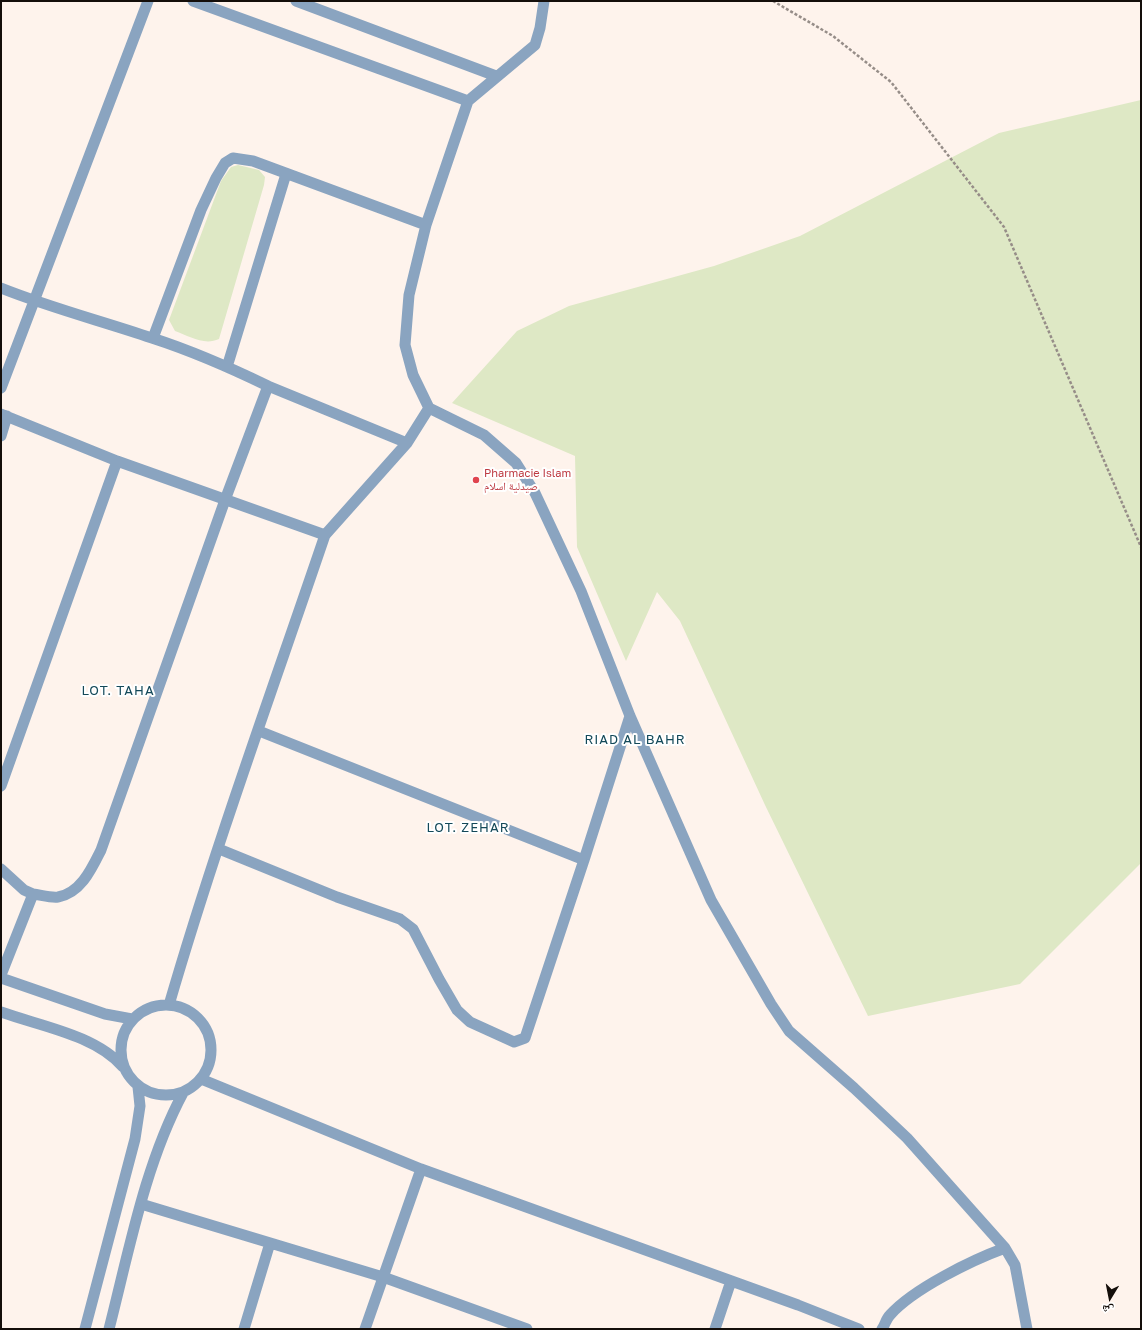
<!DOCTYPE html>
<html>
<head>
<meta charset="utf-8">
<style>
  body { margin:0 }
  #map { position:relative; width:1142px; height:1330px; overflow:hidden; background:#fef3ec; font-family:"Golos Text","Noto Naskh Arabic",sans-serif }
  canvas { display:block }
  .frame { position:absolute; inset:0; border:2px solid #140e0a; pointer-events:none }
  .north { position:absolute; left:1090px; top:1278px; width:40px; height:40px; -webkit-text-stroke:3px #fff; paint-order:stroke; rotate:190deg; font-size:11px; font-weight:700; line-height:16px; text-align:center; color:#140e0a }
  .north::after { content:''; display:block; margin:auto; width:14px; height:18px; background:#140e0a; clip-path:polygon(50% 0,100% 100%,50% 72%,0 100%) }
</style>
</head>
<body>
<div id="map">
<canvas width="1142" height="1330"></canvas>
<div class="frame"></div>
<div class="north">ش</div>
</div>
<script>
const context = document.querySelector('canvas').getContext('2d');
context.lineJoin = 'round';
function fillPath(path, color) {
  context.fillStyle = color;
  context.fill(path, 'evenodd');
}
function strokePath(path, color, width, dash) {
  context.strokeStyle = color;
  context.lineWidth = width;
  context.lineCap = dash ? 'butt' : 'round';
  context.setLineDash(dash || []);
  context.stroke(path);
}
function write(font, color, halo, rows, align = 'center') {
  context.font = font + ' "Golos Text","Noto Naskh Arabic",sans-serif';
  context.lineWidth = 4;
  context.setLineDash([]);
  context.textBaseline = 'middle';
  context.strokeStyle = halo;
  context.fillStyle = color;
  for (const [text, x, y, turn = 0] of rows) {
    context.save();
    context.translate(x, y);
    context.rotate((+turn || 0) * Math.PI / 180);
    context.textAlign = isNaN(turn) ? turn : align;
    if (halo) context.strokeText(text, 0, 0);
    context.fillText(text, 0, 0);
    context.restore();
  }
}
const green = new Path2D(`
  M 1141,100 L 1141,863 L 1020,984 L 868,1016 L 765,805 L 680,621 L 657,592 L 626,661 L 577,547 L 575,456 L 452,403 L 517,331 L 569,306 L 714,266 L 800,236 L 999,133 Z
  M 238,165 L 259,170 L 265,177 L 264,185 L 219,339 C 204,346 189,336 175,331 L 169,320 L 221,181 L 231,167 Z`);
const path = new Path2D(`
  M 773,1 L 833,36 L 891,82 L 1004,227 L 1141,547`);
const minor = new Path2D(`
  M 193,1 L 468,101
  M 296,1 L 496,76
  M 544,1 L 540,28 L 535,45 L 468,101 L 426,225 L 409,295 L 405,345 L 413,375 L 429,408 L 484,435 L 516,463 L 535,493 L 581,591 L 630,716 L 711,900 L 771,1004 L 789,1031 L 854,1088 L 907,1138 L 1005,1248 L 1015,1265 L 1027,1329
  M 1,288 C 51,308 102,321 152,338 C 192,351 231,368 268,386 L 225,500 L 101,850 C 92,868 81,893 58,897 C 51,898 41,895 33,894
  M 153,338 L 201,210 L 216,178 L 225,163 L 233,158 L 253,161 L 426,225
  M 227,367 L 286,174
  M 268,386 L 407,443
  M 1,388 L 148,1
  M 1,414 L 117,461 L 325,535 C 272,691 215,847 169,1005
  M 1,436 L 7,416
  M 325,535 L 407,443 L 429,408
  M 259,731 L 584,860 L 630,716
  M 1,786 L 117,461
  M 219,849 L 337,897 L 400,919 L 413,929 L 439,979 L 457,1010 L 470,1022 L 514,1042 L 525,1038 L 584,860
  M 1,869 L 24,890 L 33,894 L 1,975
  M 1,978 L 105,1014 L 132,1019
  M121 1050a45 45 0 1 1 90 0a45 45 0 1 1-90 0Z
  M 1,1012 C 40,1026 96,1035 123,1067
  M 201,1079 L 421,1169 L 798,1305 L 859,1329
  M 141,1204 L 383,1277 L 527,1329
  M 85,1329 L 135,1139 L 140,1106 L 138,1087
  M 109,1329 C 129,1251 145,1164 183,1093
  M 244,1329 L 270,1243
  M 365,1329 L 421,1169
  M 715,1329 L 731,1281
  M 882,1329 C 885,1325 886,1319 890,1315 C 913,1289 972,1260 1005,1248`);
const markers = [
  [476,480,4,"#e0444e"]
];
const healthNames = [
  ["Pharmacie Islam",484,474],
  ["صيدلية اسلام",484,487]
];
const quarterNames = [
  ["LOT. TAHA",118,691],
  ["RIAD AL BAHR",635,740],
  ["LOT. ZEHAR",468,828]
];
fillPath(green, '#dee8c5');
strokePath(path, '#968d88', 2.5, [3, 2]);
strokePath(minor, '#8aa4c0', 11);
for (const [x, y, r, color] of markers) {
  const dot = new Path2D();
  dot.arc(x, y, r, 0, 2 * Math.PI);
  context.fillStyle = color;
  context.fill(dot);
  strokePath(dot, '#fff', 1.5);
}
write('11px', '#be3a42', '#fff', healthNames, 'left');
context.letterSpacing = '1px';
write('13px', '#144959', '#fff', quarterNames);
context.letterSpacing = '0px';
</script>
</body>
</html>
